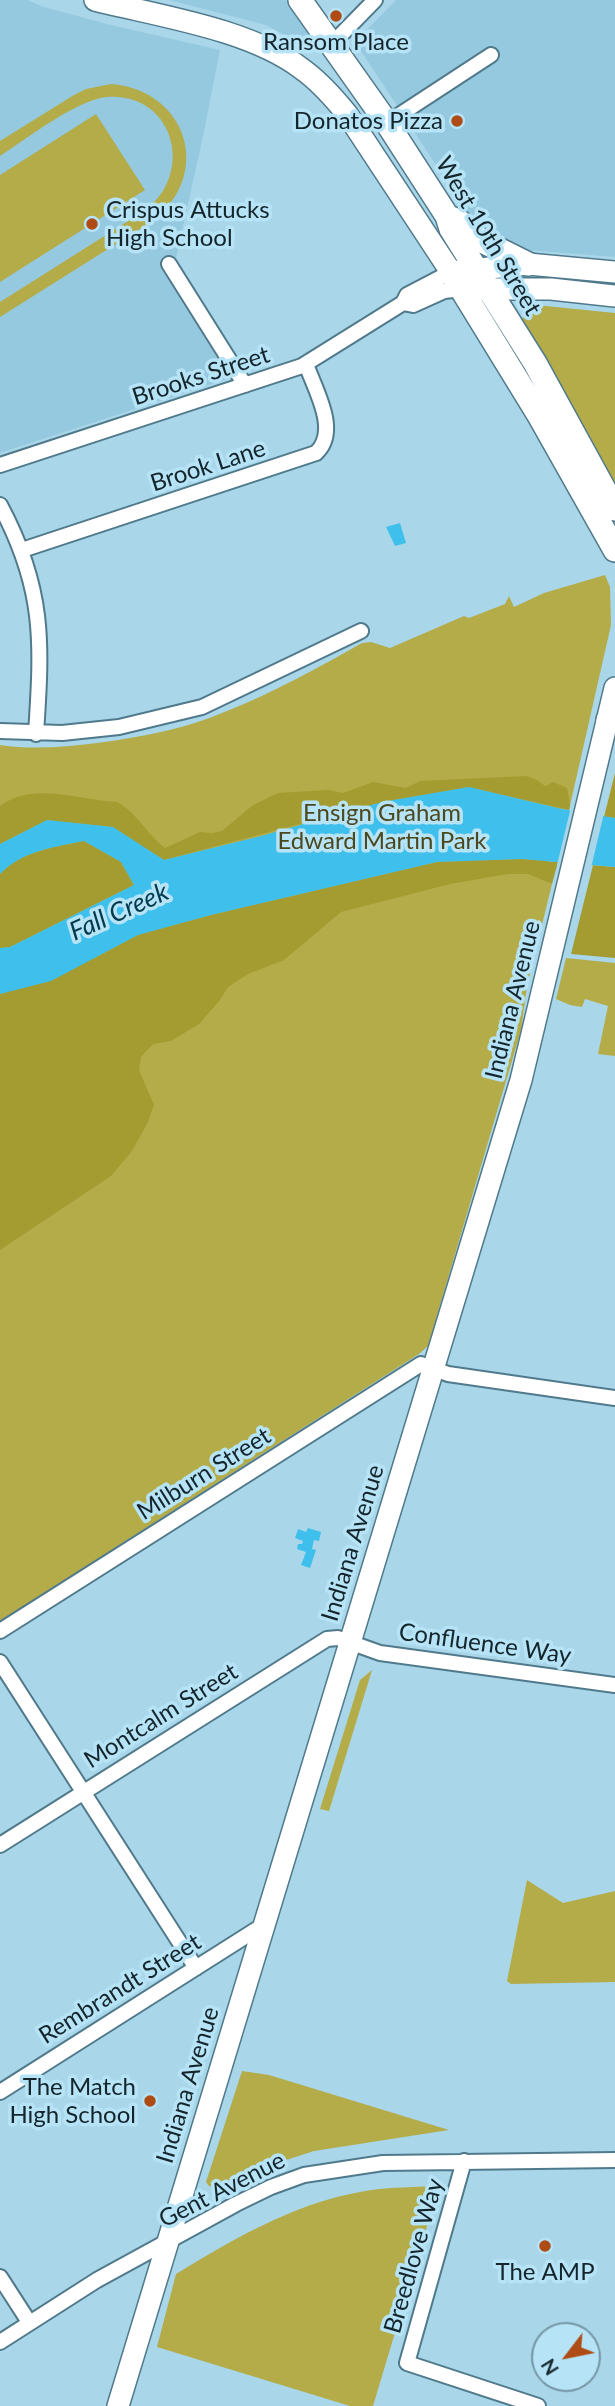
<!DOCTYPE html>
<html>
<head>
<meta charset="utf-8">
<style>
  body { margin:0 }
  #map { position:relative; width:615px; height:2406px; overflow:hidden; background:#a9d6e9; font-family:Lato,sans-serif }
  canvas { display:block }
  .north { position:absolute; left:531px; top:2322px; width:70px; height:70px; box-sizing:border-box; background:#b6e3f6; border:2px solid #7597a5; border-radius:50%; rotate:238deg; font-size:19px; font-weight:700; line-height:28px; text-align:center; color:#14252c }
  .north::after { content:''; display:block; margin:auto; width:24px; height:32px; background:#af4c15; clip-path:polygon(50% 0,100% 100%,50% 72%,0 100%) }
</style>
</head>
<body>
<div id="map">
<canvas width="615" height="2406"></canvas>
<div class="north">N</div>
</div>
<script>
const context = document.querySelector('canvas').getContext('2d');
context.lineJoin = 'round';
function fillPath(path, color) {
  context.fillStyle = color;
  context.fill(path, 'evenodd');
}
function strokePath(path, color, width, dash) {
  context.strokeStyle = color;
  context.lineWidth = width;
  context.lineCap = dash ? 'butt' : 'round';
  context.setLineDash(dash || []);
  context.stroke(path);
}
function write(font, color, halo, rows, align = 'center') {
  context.font = font + ' Lato,sans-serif';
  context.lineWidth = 7;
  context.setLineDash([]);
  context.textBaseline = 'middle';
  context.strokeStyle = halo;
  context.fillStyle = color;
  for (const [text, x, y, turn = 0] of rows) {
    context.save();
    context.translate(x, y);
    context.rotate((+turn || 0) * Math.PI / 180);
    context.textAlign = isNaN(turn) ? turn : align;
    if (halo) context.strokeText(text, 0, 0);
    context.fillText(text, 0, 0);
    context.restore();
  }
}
const built = new Path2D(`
  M 0,0 L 27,0 L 44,7 L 111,25 L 220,50 L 204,132 L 176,258 L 161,269 L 230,378 L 0,453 Z
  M 169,0 L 286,0 L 314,38 L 302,45 L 266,25 Z
  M 396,0 L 615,0 L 615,257 L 514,249 L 479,230 L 355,42 Z`);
const green = new Path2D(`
  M 111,84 C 188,90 214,176 151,222 L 0,317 L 0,302 L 144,211 C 196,174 174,92 107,97 C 78,99 26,139 0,156 L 0,141 L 74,95 L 86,89 Z
  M 96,114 L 145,190 L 0,282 L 0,175 Z
  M 536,305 L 615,313 L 615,488 L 556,378 L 522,323 C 523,313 526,309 536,305 Z
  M 605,575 L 610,587 L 611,625 L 569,810 L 562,809 L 543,880 L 552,884 L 527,986 L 521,1030 L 428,1346 L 419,1354 L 0,1621 L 0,745 C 32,750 65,747 97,743 C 141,737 186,729 227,711 C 274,692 318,668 362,643 L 371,642 L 390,648 L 464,616 L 469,618 L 505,604 L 509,596 L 514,607 L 544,593 Z
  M 566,958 L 615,963 L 615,1056 L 598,1054 L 608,1006 L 585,999 L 582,1007 L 570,1005 L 556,999 Z
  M 372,1670 L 329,1811 L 320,1809 L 360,1680 Z
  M 527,1880 L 563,1903 L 615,1891 L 615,1982 L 511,1984 L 507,1981 Z
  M 242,2071 L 269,2075 L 449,2130 L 314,2151 L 280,2162 L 219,2190 L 209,2186 L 206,2182 Z
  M 439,2186 L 373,2406 L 350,2406 L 157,2347 L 176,2274 C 240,2235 304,2198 379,2189 C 399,2187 419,2187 439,2186 Z`);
const forest = new Path2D(`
  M 615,773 L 615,818 L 604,817 Z
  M 526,776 L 537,780 L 545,786 L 553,782 L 567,788 L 570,804 L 569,810 L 469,787 L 382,802 L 164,860 L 112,827 L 47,820 L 0,844 L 0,806 C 33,781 79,800 117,802 C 136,812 147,834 165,848 L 200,832 L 212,833 L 222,831 L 253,805 L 278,793 L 328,790 L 343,793 L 373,782 L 406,788 L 420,781 Z
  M 84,841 L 121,862 L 134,885 L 10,947 L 0,948 L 0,874 C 22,851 55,847 84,841 Z
  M 522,859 L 558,862 L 552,884 L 528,874 L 508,874 L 450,884 L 341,912 L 284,960 L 248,974 L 228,987 L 220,1000 L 199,1024 L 171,1041 L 153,1044 L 141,1057 L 139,1070 L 154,1105 L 147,1124 L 132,1151 L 111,1176 L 0,1250 L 0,994 L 97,957 L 137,935 L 211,915 L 437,862 Z
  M 593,865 L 615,867 L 615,958 L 571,954 Z`);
const water = new Path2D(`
  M 400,523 L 406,543 L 395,546 L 386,527 Z
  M 469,787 L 562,809 L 615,818 L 615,867 L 522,859 L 437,862 L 211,915 L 138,935 L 51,981 L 0,994 L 0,948 L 10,947 L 134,885 L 121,862 L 84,841 C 54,847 22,851 0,874 L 0,844 L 47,820 L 113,827 L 164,860 L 261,836 L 382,802 Z
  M 308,1528 L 321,1532 L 319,1541 L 314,1540 L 312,1549 L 316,1550 L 310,1568 L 301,1565 L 306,1552 L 297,1549 L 298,1544 L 302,1544 L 303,1541 L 295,1538 L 298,1529 L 306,1532 Z`);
const pier = new Path2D(`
  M 571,807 L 604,813 L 591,868 L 557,865 Z`);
const street = new Path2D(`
  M 332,44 L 375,0
  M 387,123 L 491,55
  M 169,264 L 245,385
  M 403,303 L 413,305 L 444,291 L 462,289
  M 0,465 L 302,366 L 403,303 L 407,295 L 451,272
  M 0,505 C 45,589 42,642 36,734
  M 22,550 L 316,453 C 340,431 315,390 306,364
  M 0,731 L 62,733 L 119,727 L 202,707 L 361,631
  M 0,1631 L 421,1364 L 448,1374 L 615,1398
  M 0,1662 L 196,1968
  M 0,1845 L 327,1639 L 338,1638 L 380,1653 L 615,1685
  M 0,2092 L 265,1924
  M 464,2161 L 407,2363 L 538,2406
  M 0,2277 L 29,2322
  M 0,2342 L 97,2280 L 236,2204 L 271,2187 L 304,2175 L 383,2163 L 615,2160`);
const secondary = new Path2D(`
  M 95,0 C 158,16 250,29 302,69 C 319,81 334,98 347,114 L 451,272 L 528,264 L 615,272
  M 474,289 L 551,289 L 615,296
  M 118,2406 L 521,1080 L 615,688`);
const primary = new Path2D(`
  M 300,0 L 387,123 L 447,216 L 451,229 L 535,363 L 615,509
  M 451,218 L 460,222 L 480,240 L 528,264
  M 451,272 L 540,417 L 615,550
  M 608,720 L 615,712`);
const markers = [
  [336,16,7,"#af4c15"],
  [457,121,7,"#af4c15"],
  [92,224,7,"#af4c15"],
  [150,2101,7,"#af4c15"],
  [545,2246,7,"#af4c15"]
];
const poiNames = [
  ["Ransom Place",336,42],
  ["Donatos Pizza",443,121,"right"],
  ["Crispus Attucks",106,210,"left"],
  ["High School",106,238,"left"],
  ["The Match",136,2087,"right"],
  ["High School",136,2115,"right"],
  ["The AMP",545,2272]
];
const streetNames = [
  ["West 10th Street",488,236,59],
  ["Brooks Street",201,376,-18],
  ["Brook Lane",208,466,-18],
  ["Indiana Avenue",513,1000,-76],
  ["Milburn Street",204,1474,-32],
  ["Indiana Avenue",353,1543,-73],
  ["Confluence Way",485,1644,8],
  ["Montcalm Street",161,1716,-32],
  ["Rembrandt Street",120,1989,-32],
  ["Indiana Avenue",188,2085,-73],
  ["Gent Avenue",222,2190,-27],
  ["Breedlove Way",414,2256,-74]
];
const parkNames = [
  ["Ensign Graham",382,813],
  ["Edward Martin Park",382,841]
];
const waterNames = [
  ["Fall Creek",119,912,-24]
];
fillPath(built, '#95c9df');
fillPath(green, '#b4ac48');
fillPath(forest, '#a49c31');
fillPath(water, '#3fc0ec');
fillPath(pier, '#a9d6e9');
strokePath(street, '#507a8b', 18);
strokePath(secondary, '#507a8b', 24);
strokePath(primary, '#507a8b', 26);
strokePath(street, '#fff', 14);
strokePath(secondary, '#fff', 21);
strokePath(primary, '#fff', 23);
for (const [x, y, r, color] of markers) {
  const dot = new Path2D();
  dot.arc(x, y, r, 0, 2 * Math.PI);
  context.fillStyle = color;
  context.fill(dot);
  strokePath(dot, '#b6e3f6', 2.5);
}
write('24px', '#14252c', '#b6e3f6', poiNames);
write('24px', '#14252c', '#b6e3f6', streetNames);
write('24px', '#4b481d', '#b6e3f6', parkNames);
write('italic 26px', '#003b4d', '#b6e3f6', waterNames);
</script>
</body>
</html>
